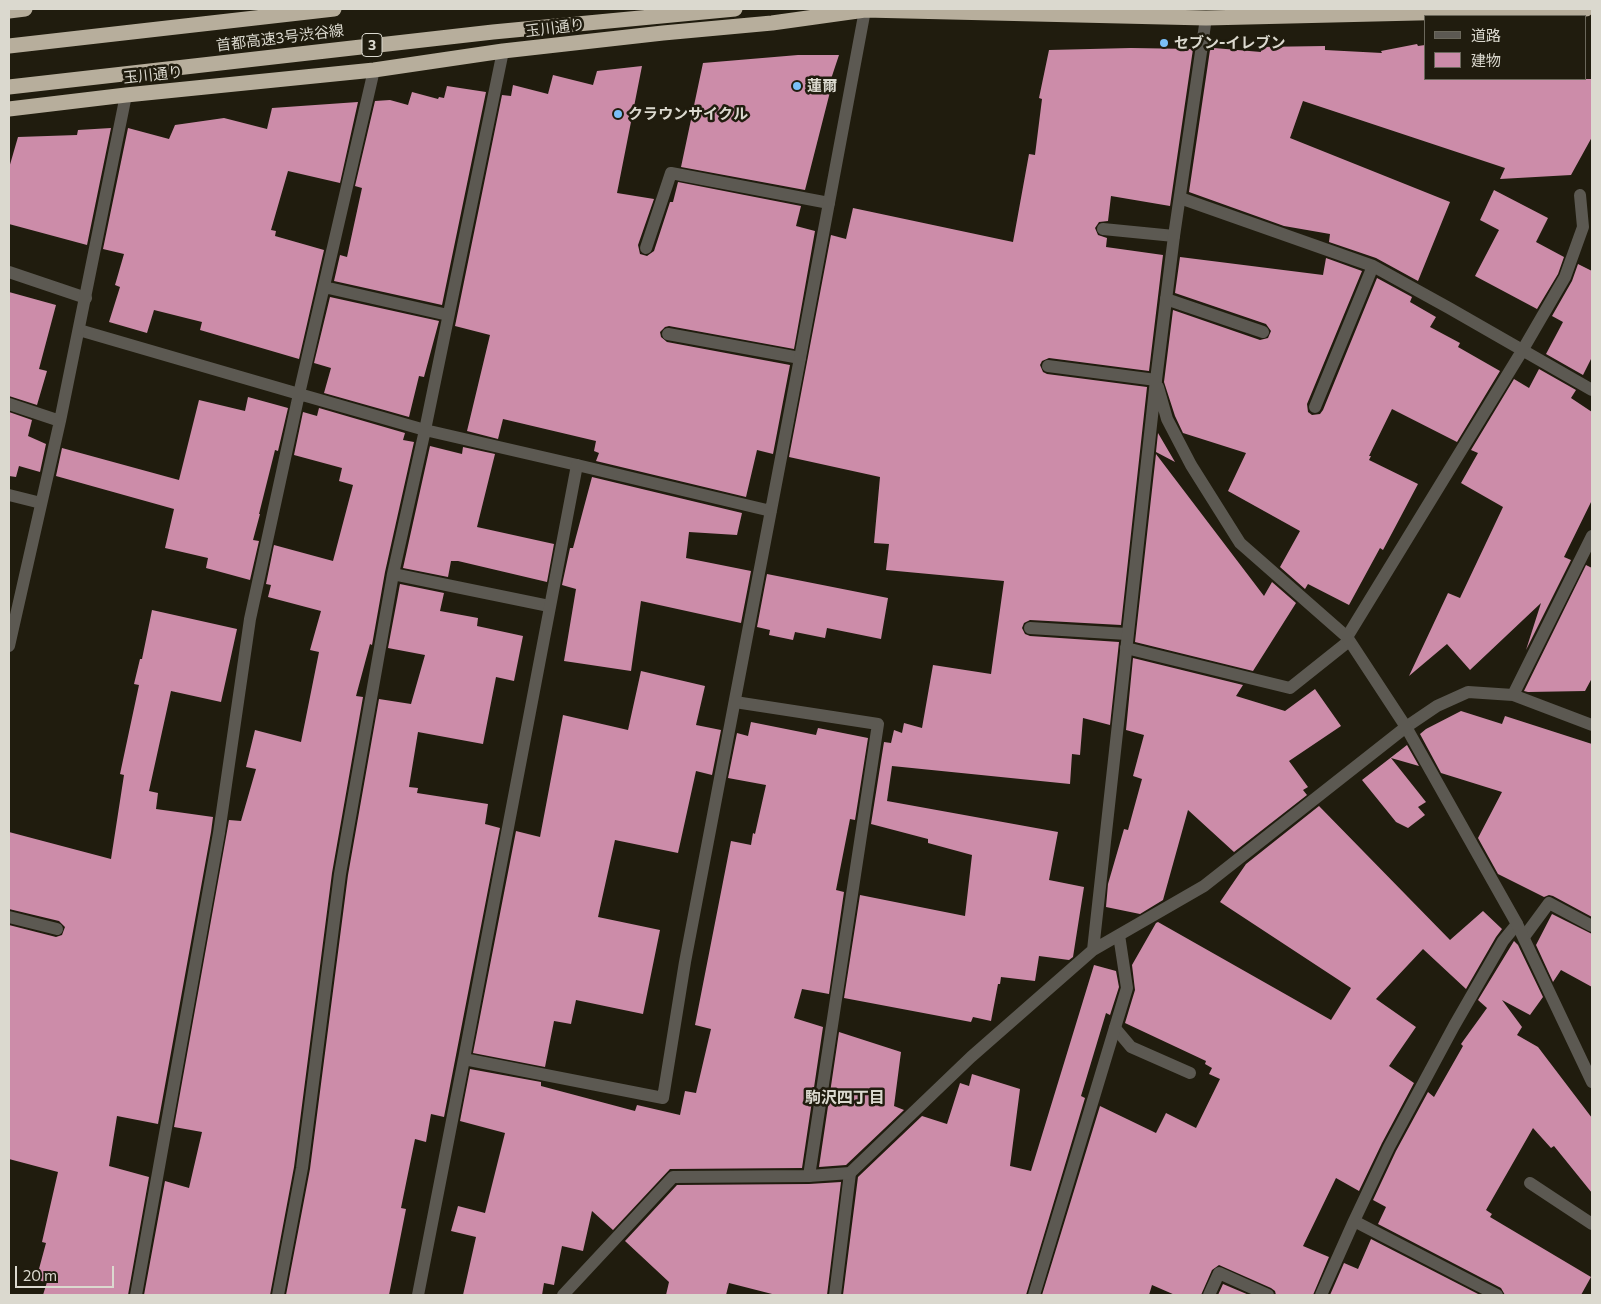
<!DOCTYPE html>
<html>
<head>
<meta charset="utf-8">
<style>
	body { margin:0 }
	#map { position:relative; width:1601px; height:1304px; overflow:hidden; background:#201c0e; font-family:Commissioner,"Noto Sans JP",sans-serif }
	canvas { display:block }
	.frame { position:absolute; inset:0; border:10px solid #dbd9cf; pointer-events:none }
	.legend { position:absolute; left:1424px; top:15px; width:162px; height:65px; box-sizing:border-box; background:#201c0e; border:1px solid #6b685b; margin:0; padding:6px 9px; list-style:none; font-size:15px; color:#dbd9cf }
	.legend li { display:flex; align-items:center; gap:10px; height:25px }
	.legend b { width:25px; border:1px solid #6b685b }
	.scale { position:absolute; left:15px; top:1266px; width:99px; height:22px; box-sizing:border-box; border:2px solid #dbd9cf; border-top:0; padding-left:6px; font-size:15px; line-height:18px; white-space:nowrap; color:#dbd9cf; -webkit-text-stroke:4px #201c0e; paint-order:stroke }
</style>
</head>
<body>
<div id="map">
<canvas width="1601" height="1304"></canvas>
<div class="frame"></div>
<ul class="legend">
<li><b style="height:6px;background:#5c5952"></b>道路</li>
<li><b style="height:14px;background:#cc8ca9"></b>建物</li>
</ul>
<div class="scale">20 m</div>
</div>
<script>
const ctx = document.querySelector('canvas').getContext('2d');
ctx.lineJoin = 'round';
function paint(path, color) {
  ctx.fillStyle = color;
  ctx.fill(path, 'evenodd');
}
function shape(rows) {
  const path = new Path2D();
  for (const r of rows) {
    path.moveTo(r[0], r[1]);
    for (let i = 2; i < r.length; i += 2) path.lineTo(r[i], r[i + 1]);
  }
  return path;
}
function trace(path, color, width, dash) {
  ctx.strokeStyle = color;
  ctx.lineWidth = width;
  ctx.lineCap = dash ? 'butt' : 'round';
  ctx.setLineDash(dash || []);
  ctx.stroke(path);
}
function label(font, color, halo, rows, align = 'center') {
  ctx.font = font + ' Commissioner,"Noto Sans JP",sans-serif';
  ctx.lineWidth = 5;
  ctx.setLineDash([]);
  ctx.textBaseline = 'middle';
  ctx.strokeStyle = halo;
  ctx.fillStyle = color;
  for (const [text, x, y, turn = 0] of rows) {
    ctx.save();
    ctx.translate(x, y);
    ctx.rotate((+turn || 0) * Math.PI / 180);
    ctx.textAlign = isNaN(turn) ? turn : align;
    if (halo) ctx.strokeText(text, 0, 0);
    ctx.fillText(text, 0, 0);
    ctx.restore();
  }
}
const building = shape([
	[1417,44,1418,46,1425,45,1425,79,1592,79,1592,137,1571,175,1500,179,1505,168,1303,101,1290,138,1450,202,1418,281,1376,258,1329,242,1330,234,1284,226,1189,192,1210,50,1214,50,1214,48,1261,52,1260,47,1325,46,1325,50,1382,53,1381,51],
	[1131,48,1193,49,1170,206,1111,196,1108,221,1099,222,1095,228,1098,235,1107,238,1106,247,1163,255,1149,371,1049,358,1042,361,1040,365,1043,372,1047,374,1147,387,1121,625,1030,620,1024,623,1022,628,1025,634,1030,636,1119,642,1110,725,1083,718,1080,755,1072,754,1070,784,892,766,887,801,1058,832,1049,880,1084,887,1073,957,1069,960,1039,956,1035,981,1001,977,1000,984,998,984,991,1021,973,1017,971,1022,844,998,860,895,965,916,972,855,928,843,928,839,871,824,884,742,891,743,894,730,902,733,904,723,922,728,933,665,991,674,1004,581,886,570,889,544,874,543,880,477,789,457,831,235,846,239,853,208,1013,242,1029,154,1035,155,1042,99,1039,98,1049,50],
	[798,55,839,55,827,91,830,92,805,190,681,167,703,63],
	[642,66,617,193,654,199,638,245,640,254,647,256,654,251,670,202,673,202,678,182,801,206,796,226,815,231,794,349,669,326,665,327,660,332,661,337,667,342,790,365,773,454,757,450,746,497,596,461,599,453,594,451,596,441,503,419,498,439,467,431,490,335,455,326,502,95,511,96,513,85,548,94,553,75,593,85,597,71],
	[447,86,486,92,442,305,334,281,340,255,347,257,362,188,355,186,375,101,390,100,408,105,412,92,438,99,439,97,444,98],
	[358,102,340,183,288,171,271,230,276,231,275,236,324,250,299,359,200,330,202,322,154,310,147,333,109,322,120,287,115,285,124,254,103,249,128,128,169,139,175,125,224,118,267,129,272,108],
	[111,128,87,245,9,224,9,168,18,137,77,135,78,130],
	[1494,190,1548,218,1536,242,1564,257,1558,274,1537,309,1475,276,1499,230,1480,220],
	[1180,257,1323,275,1326,258,1362,271,1307,404,1308,412,1312,415,1320,414,1323,410,1377,278,1412,297,1410,302,1436,317,1430,327,1460,343,1458,347,1500,371,1457,442,1392,409,1369,456,1371,456,1369,460,1418,484,1383,550,1380,548,1349,605,1308,584,1305,589,1280,567,1300,531,1228,491,1246,453,1183,433,1175,416,1164,382,1173,310,1260,340,1268,338,1271,331,1266,324,1175,293],
	[1578,264,1592,271,1592,357,1583,375,1546,354,1563,322,1552,316,1572,281],
	[9,292,56,305,39,369,47,371,37,405,9,396],
	[330,297,439,321,424,377,419,376,409,417,324,393,331,368,314,363],
	[1539,369,1576,390,1571,398,1592,412,1592,500,1564,557,1571,560,1526,650,1541,603,1470,670,1447,644,1409,676,1448,593,1460,598,1503,507,1461,483,1478,453,1471,450,1514,379,1529,388],
	[248,397,288,408,278,451,275,450,259,514,260,514,253,540,259,541,250,580,206,568,208,558,165,548,174,509,56,476,62,448,179,480,199,400,245,411],
	[319,408,405,433,403,440,414,442,385,572,372,645,370,644,356,696,363,697,332,873,294,1167,270,1295,144,1295,165,1181,189,1188,202,1132,174,1127,229,820,241,821,256,769,246,767,255,730,301,742,319,652,310,650,321,611,268,597,271,585,266,584,274,545,333,561,353,485,339,481,342,468,294,455,303,412,317,416],
	[9,412,32,420,28,436,46,444,40,472,19,466,16,477,9,476],
	[1158,433,1175,462,1156,452],
	[430,446,462,454,463,447,495,454,477,527,554,544,547,582,458,561,451,561,448,577,403,568],
	[1156,454,1264,596,1272,582,1296,603,1253,671,1135,642],
	[592,477,742,513,737,535,689,532,686,558,751,571,741,623,641,601,631,671,564,661,576,589,562,585,570,548,573,548],
	[1586,565,1592,568,1592,678,1585,691,1528,692,1524,691],
	[767,574,888,598,881,639,827,628,825,638,795,632,793,640,769,635,770,630,757,627],
	[400,584,444,593,440,611,478,618,477,626,523,636,514,681,496,677,483,744,418,732,409,787,418,788,417,793,488,804,485,824,500,828,444,1117,431,1114,426,1142,415,1139,401,1208,406,1209,389,1295,286,1295,310,1169,348,875,379,699,411,704,425,655,388,648],
	[152,610,237,629,221,702,171,691,149,791,158,793,156,809,213,817,211,832,158,1124,117,1116,109,1166,149,1177,128,1295,43,1295,47,1282,36,1280,46,1243,42,1242,58,1172,9,1159,9,925,56,937,62,935,65,927,59,921,9,909,9,832,111,859,124,775,120,774,139,685,134,684,140,659,142,659],
	[1133,658,1243,685,1236,696,1285,711,1315,689,1341,726,1289,761,1308,787,1303,790,1307,795,1234,852,1188,810,1163,900,1140,914,1106,907,1108,884,1124,829,1128,830,1142,779,1133,776,1144,735,1126,730],
	[641,671,705,686,696,725,721,730,712,775,696,771,678,853,615,840,598,917,660,930,643,1014,576,1000,571,1024,554,1021,545,1067,473,1053,516,831,540,837,563,715,628,730],
	[1461,711,1502,724,1505,716,1592,744,1592,917,1553,896,1549,895,1544,897,1498,874,1478,838,1502,792,1441,773,1420,734,1426,729],
	[751,722,816,735,818,728,868,738,855,820,850,819,836,890,844,892,829,994,802,989,794,1018,823,1027,802,1168,670,1169,613,1230,592,1211,583,1251,562,1246,554,1285,544,1283,542,1295,463,1295,476,1237,451,1231,458,1206,485,1213,505,1133,460,1121,470,1069,541,1082,541,1086,635,1111,637,1105,680,1115,685,1091,696,1093,711,1029,695,1025,731,841,751,845,753,833,755,834,766,785,728,778,737,733,748,736],
	[1407,745,1419,766,1391,758,1426,802,1418,807,1425,815,1408,828,1396,822,1362,780],
	[1319,806,1450,940,1483,911,1502,929,1496,937,1466,989,1423,949,1376,999,1416,1027,1389,1066,1414,1083,1382,1143,1359,1191,1336,1178,1303,1246,1329,1257,1313,1295,1276,1295,1275,1291,1271,1288,1219,1265,1212,1270,1201,1295,1175,1295,1152,1285,1149,1295,1042,1295,1100,1106,1156,1133,1166,1113,1196,1128,1220,1079,1209,1074,1212,1068,1205,1064,1206,1061,1125,1023,1135,990,1132,965,1156,923,1158,922,1331,1020,1351,988,1220,902,1246,864],
	[1552,914,1592,934,1592,987,1561,970,1553,982,1536,945],
	[1514,941,1518,945,1543,997,1530,1015,1502,1000,1522,1027,1517,1035,1538,1047,1592,1118,1592,1193,1554,1146,1551,1148,1533,1128,1486,1210,1492,1214,1490,1217,1591,1277,1581,1295,1505,1295,1501,1288,1378,1224,1386,1207,1373,1200,1396,1151,1428,1092,1434,1097,1463,1046,1461,1044,1487,1008,1478,1000],
	[1094,965,1116,971,1119,987,1110,1015,1106,1013,1081,1096,1085,1098,1026,1295,843,1295,858,1177,922,1116,947,1124,960,1083,969,1086,972,1074,1020,1089,1010,1166,1031,1171],
	[839,1032,901,1052,894,1106,904,1110,846,1165,819,1167],
	[841,1182,827,1295,776,1295,729,1283,726,1295,666,1295,669,1282,625,1241,677,1185,809,1184],
	[1371,1239,1480,1295,1330,1295,1344,1263,1358,1269],
	[1223,1284,1249,1295,1218,1295]
]);
const lane = shape([
	[1180,198,1373,266,1449,308,1592,390],
	[1103,229,1174,236],
	[646,248,671,173,829,203],
	[9,272,86,298],
	[324,287,448,315],
	[1166,299,1263,332],
	[79,330,299,394,425,430,577,465],
	[668,334,800,358],
	[1048,366,1156,380],
	[1315,407,1373,266],
	[9,495,41,503],
	[393,574,549,606],
	[1030,628,1127,634],
	[1347,637,1522,351,1565,277,1583,227,1580,195],
	[1126,648,1290,688,1349,641],
	[1513,695,1592,536],
	[735,702,878,724,809,1176],
	[1406,727,1437,706,1468,692,1513,695,1592,725],
	[9,917,57,929],
	[1524,937,1549,903,1592,926],
	[1115,1028,1131,1047,1190,1073],
	[1530,1183,1592,1224],
	[1354,1221,1497,1295],
	[136,1295,219,833,250,619,299,394,374,70],
	[278,1295,302,1168,340,874,393,574,425,430,503,51],
	[835,1295,850,1173],
	[1209,1295,1219,1273,1268,1295],
	[1321,1295,1354,1221,1389,1147,1454,1026,1503,941,1517,924]
]);
const street = shape([
	[1158,387,1167,419,1191,465,1240,543,1347,637,1406,727,1517,924,1592,1082],
	[9,404,60,421],
	[9,646,60,421,126,95],
	[1093,950,1156,380,1174,236,1206,18],
	[464,1059,577,465,771,511],
	[418,1295,464,1059,663,1098,685,962,800,358,865,10],
	[563,1295,673,1177,809,1176,850,1173,971,1057,1093,950,1204,886,1406,727],
	[1034,1295,1127,988,1119,935]
]);
const highway = shape([
	[9,11,25,9],
	[9,46,334,9],
	[9,87,493,32,735,9],
	[9,109,126,95,374,70,503,51,663,33,772,23,865,10,1206,18,1586,9]
]);
const markers = [
	[1164,43,5,"#7abff8"],
	[797,86,5,"#7abff8"],
	[618,114,5,"#7abff8"]
];
const shields = [
	[372,45,20]
];
const shieldNames = [
	["3",372,45]
];
const streetNames = [
	["玉川通り",555,28,-7],
	["首都高速3号渋谷線",280,38,-7],
	["玉川通り",153,75,-6]
];
const poiNames = [
	["セブン-イレブン",1174,43],
	["蓮爾",807,86],
	["クラウンサイクル",628,114]
];
const neighbourhoodNames = [
	["駒沢四丁目",845,1098]
];
paint(building, '#cc8ca9');
trace(lane, '#5c5952', 12);
trace(street, '#5c5952', 12);
trace(highway, '#b7ae9c', 15);
for (const [x, y, r, color] of markers) {
  const dot = new Path2D();
  dot.arc(x, y, r, 0, 2 * Math.PI);
  ctx.fillStyle = color;
  ctx.fill(dot);
  trace(dot, '#201c0e', 2);
}
for (const [x, y, w] of shields) {
  const box = new Path2D();
  box.roundRect(x - w / 2, y - 11.5, w, 23, 4);
  ctx.fillStyle = '#201c0e';
  ctx.fill(box);
  trace(box, '#dbd9cf', 1);
}
label('bold 14px', '#dbd9cf', null, shieldNames);
label('15px', '#dbd9cf', '#201c0e', streetNames);
label('bold 15px', '#dbd9cf', '#201c0e', poiNames, 'left');
label('bold 16px', '#dbd9cf', '#201c0e', neighbourhoodNames);
</script>
</body>
</html>
